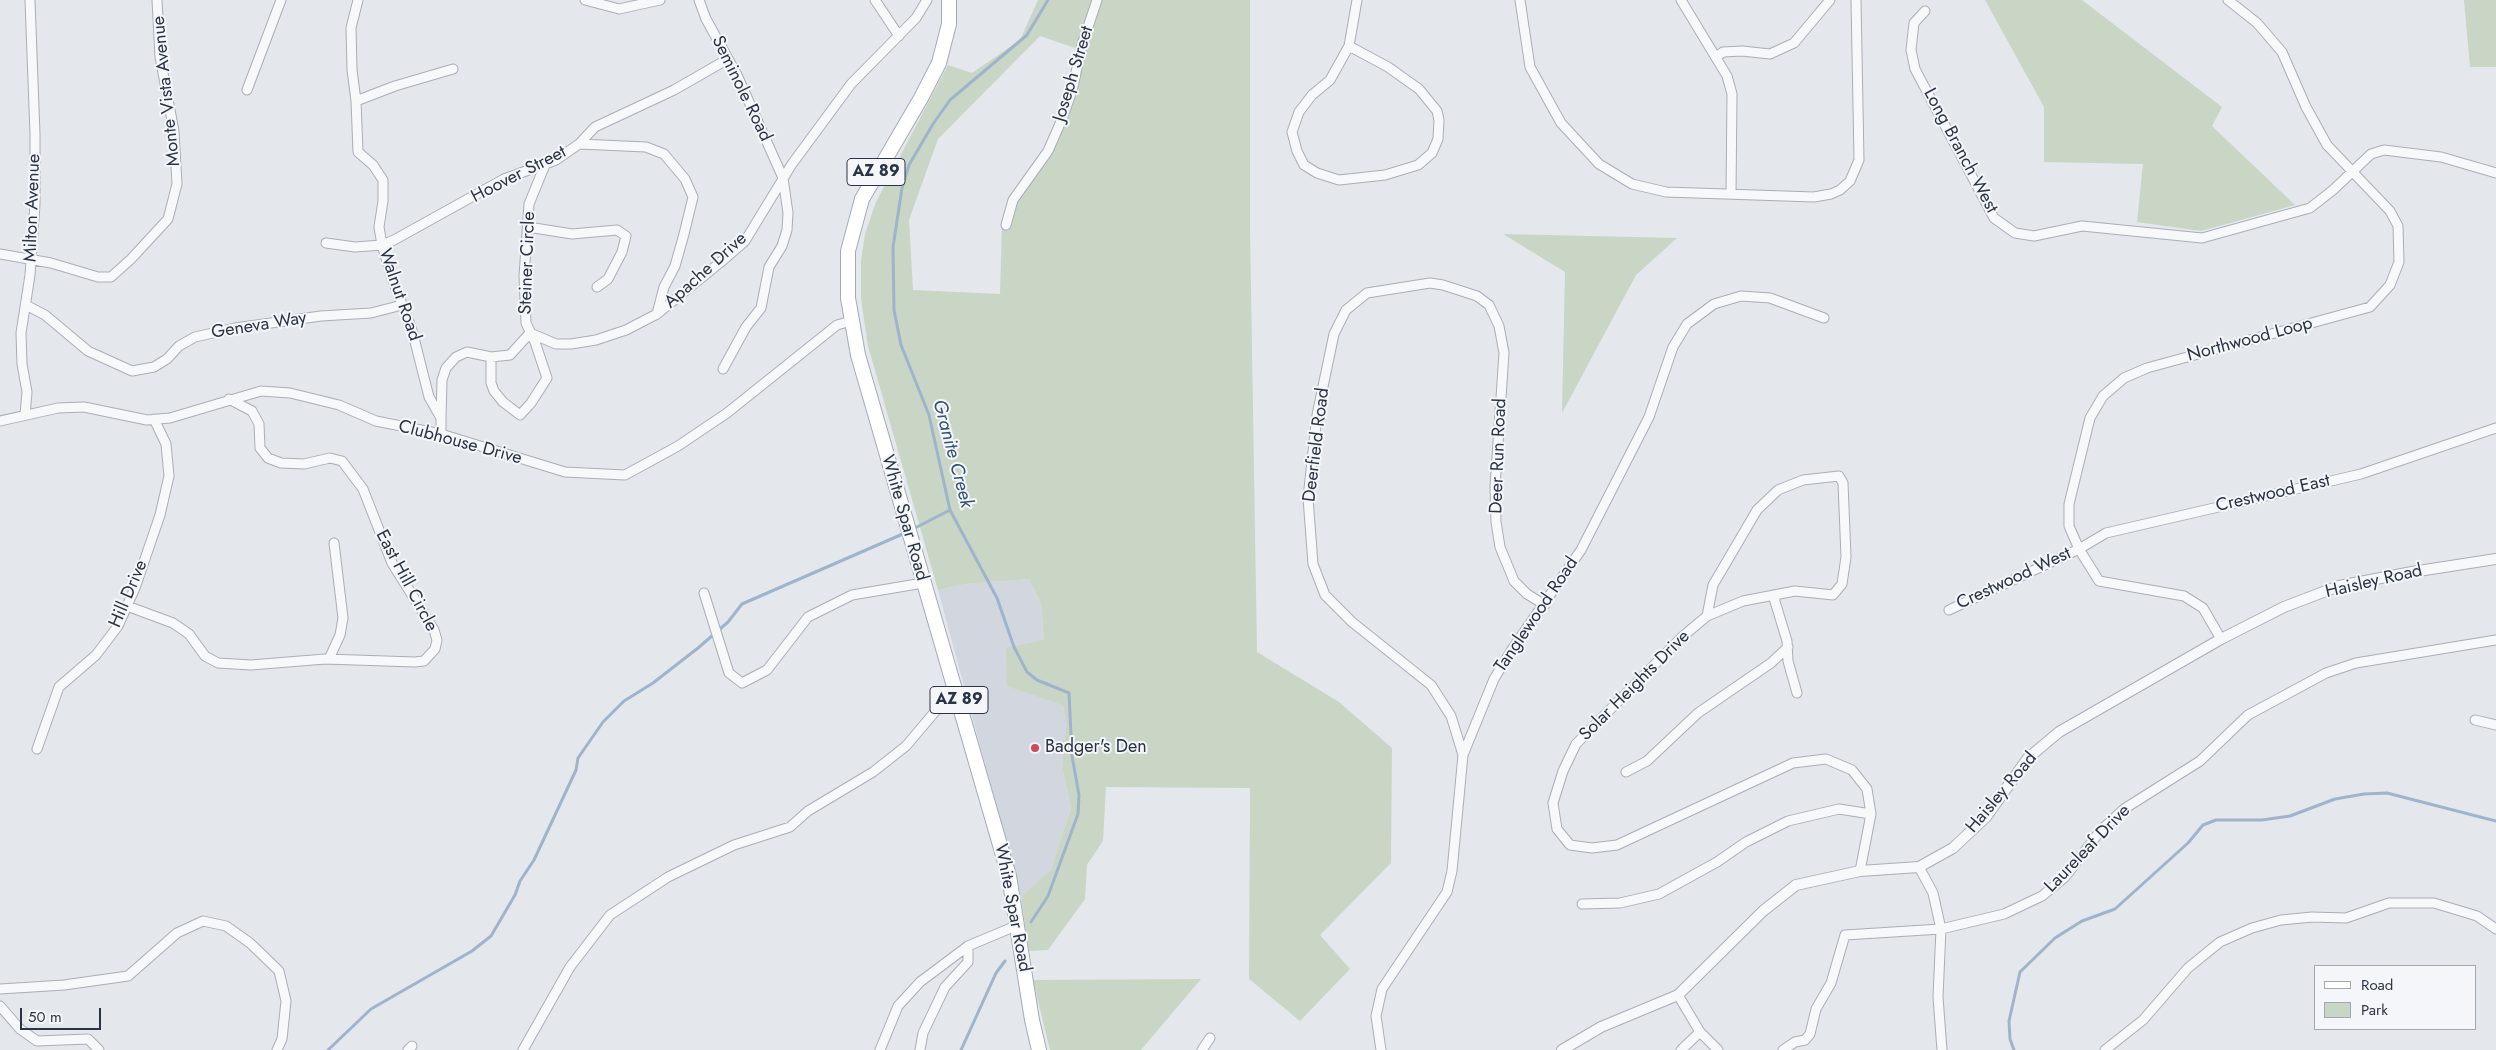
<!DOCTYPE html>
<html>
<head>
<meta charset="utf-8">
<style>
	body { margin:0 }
	#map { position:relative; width:2496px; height:1050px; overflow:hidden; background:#e4e7ec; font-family:Jost,sans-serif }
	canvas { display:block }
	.legend { position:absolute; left:2314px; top:965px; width:162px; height:65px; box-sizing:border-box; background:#f4f6f9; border:1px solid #a4a8b1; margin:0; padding:6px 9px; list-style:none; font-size:15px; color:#2b3445 }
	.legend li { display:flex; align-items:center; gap:10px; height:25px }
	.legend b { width:25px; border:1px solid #a4a8b1 }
	.scale { position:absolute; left:20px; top:1008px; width:81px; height:22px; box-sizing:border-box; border:2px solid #2b3445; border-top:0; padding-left:6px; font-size:15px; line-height:18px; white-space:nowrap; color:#2b3445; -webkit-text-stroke:4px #f4f6f9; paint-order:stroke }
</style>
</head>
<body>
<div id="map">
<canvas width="2496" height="1050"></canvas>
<ul class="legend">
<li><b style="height:6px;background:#fff"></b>Road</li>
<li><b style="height:14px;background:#c9d6c5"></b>Park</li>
</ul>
<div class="scale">50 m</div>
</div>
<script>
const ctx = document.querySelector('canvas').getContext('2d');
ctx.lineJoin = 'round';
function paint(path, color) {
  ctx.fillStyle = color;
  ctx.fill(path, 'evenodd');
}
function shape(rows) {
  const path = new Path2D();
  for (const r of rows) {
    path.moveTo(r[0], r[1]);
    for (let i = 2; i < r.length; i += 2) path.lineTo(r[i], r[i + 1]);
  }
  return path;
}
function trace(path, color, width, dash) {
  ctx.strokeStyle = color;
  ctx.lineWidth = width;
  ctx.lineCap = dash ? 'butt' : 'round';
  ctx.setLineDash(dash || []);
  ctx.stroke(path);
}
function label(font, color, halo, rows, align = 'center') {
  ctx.font = font + ' Jost,sans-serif';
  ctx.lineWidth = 4;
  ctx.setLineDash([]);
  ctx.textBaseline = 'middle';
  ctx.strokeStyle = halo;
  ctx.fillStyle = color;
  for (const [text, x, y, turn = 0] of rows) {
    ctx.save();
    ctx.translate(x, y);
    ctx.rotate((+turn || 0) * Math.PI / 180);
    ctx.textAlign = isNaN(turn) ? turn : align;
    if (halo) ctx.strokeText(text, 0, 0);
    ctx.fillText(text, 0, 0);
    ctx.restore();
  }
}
const built = shape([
	[1029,579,1041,603,1044,640,1063,705,1066,727,1062,766,1071,808,1051,871,1021,897,938,590,966,584]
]);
const green = shape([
	[1038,0,1250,0,1250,230,1257,652,1339,702,1392,748,1391,863,1320,935,1350,969,1300,1021,1249,979,1250,788,1106,787,1103,841,1087,865,1085,899,1048,950,1029,951,1021,897,1051,870,1071,808,1062,766,1066,727,1063,705,1007,686,1006,648,1044,640,1041,603,1029,579,966,584,938,590,868,346,861,299,861,261,865,234,876,202,948,65,972,73,1020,40],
	[1040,36,1075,48,1068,90,1045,148,1009,197,1002,225,1000,294,913,290,909,220,938,139],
	[1985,0,2082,0,2222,107,2212,126,2295,205,2201,231,2137,222,2143,164,2044,162,2044,107],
	[2464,0,2496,0,2496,67,2470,67],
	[1503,234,1677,238,1636,275,1562,413,1565,272],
	[1201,979,1141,1050,1050,1050,1033,980]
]);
const stream = shape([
	[913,529,950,510],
	[1031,922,1048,896,1078,814,1079,795,1072,756,1069,693,1037,680,1027,672,1014,647,997,598,950,510,929,415,901,345,894,310,893,247,902,188,909,165,933,124,950,100,1027,35,1048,0],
	[328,1050,371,1009,472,951,491,936,515,895,520,881,534,860,576,770,578,758,603,722,624,701,653,683,698,648,728,622,742,604,905,533],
	[961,1050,996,973,1005,961],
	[2014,1050,2010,1039,2009,1021,2020,972,2055,938,2082,921,2115,909,2188,843,2203,825,2216,820,2262,820,2290,816,2335,799,2364,794,2387,793,2496,821]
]);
const minor = shape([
	[358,0,351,28,352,70,356,101,358,152,373,165,383,180,383,201,379,227,382,245,392,278,412,330,429,397,441,418,441,434],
	[585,0,619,9,660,0],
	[699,0,706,19,737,75,783,178,788,213,787,230,782,246,769,267,761,308,746,327,723,369],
	[875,0,899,36],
	[1520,0,1530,67,1561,123,1599,164,1632,184,1666,192,1814,197,1831,194,1840,190,1850,181,1859,160,1856,0],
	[1681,0,1727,76,1732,94,1731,194],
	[1925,11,1914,23,1911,50,1915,69,1994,218,2015,233,2034,236,2082,226,2202,238,2310,208,2333,190,2371,154,2384,150,2441,157,2496,173],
	[1349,46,1388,67,1419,89,1437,111,1439,120,1438,139,1432,153,1418,165,1385,175,1339,180,1317,173,1304,165,1297,151,1292,132,1299,112,1312,95,1330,80,1349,46,1357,0],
	[1716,57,1723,52,1742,51,1770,54,1794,43,1830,0],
	[247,90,281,0],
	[356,101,395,86,453,69],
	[579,144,646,147,664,154,685,179,693,197,684,234,675,266,664,287,657,314],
	[1006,225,1013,200,1048,151,1062,119,1072,91,1082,45,1097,0],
	[528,227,572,234,617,230,626,236,622,252,608,279,597,287],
	[326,243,355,247,382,245,394,240,504,179,556,160,579,144,595,127,674,90,728,59],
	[0,254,51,263,98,277,111,277,131,259,168,219,177,184,174,131,160,57,157,0],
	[26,305,45,315,88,351,132,371,154,367,167,359,179,346,195,337,235,328,321,316,371,313,402,305],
	[491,357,491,383,494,391,503,402,520,415,531,403,547,378,535,342,526,323,524,276,529,204,545,165],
	[25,415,27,392,22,364,21,333,30,275,35,204,35,134,30,0],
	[441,418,442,380,446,368,456,357,467,352,491,357,510,355,530,333,556,344,571,344,596,340,626,330,657,314,722,261,745,241,792,164,851,84,916,18,927,0],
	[0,421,58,408,84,407,147,420,170,418,261,391,290,393,339,405,376,421,441,434,565,472,625,475,678,446,727,413,837,325,851,321],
	[704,593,729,673,742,683,767,670,808,617,852,595,923,583],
	[1773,595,1787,641,1788,661,1797,693],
	[127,606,173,623,189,634,205,656,218,663,251,665,325,659,415,662,424,661,435,649,437,640,434,630,392,563,363,489,342,461,330,458,304,464,281,463,268,458,260,448,259,424,252,411,229,399],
	[1949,610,2079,549,2106,533,2361,474,2496,428],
	[1707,616,1713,585,1757,510,1778,490,1803,480,1839,476,1843,483,1846,557,1842,584,1833,595,1795,591,1743,601,1707,616,1682,637,1576,744,1563,771,1553,803,1557,829,1570,845,1592,848,1617,845,1793,763,1826,759,1852,770,1867,789,1871,814,1860,871],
	[2221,639,2203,608,2184,596,2099,581,2079,549,2069,526,2069,504,2090,418,2103,396,2124,378,2147,368,2370,307,2390,285,2399,262,2398,226,2390,211,2327,145,2306,107,2282,52,2257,23,2228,0],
	[329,659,340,635,343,618,334,543],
	[2475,720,2496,725],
	[37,749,59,687,96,655,118,626,135,588,160,515,169,476,166,444,154,419],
	[1463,755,1451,716,1431,685,1352,622,1325,595,1313,564,1308,498,1317,415,1334,334,1346,310,1367,293,1430,283,1443,285,1477,296,1489,305,1499,326,1504,353,1495,487,1496,522,1500,547,1514,581,1527,594,1545,605],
	[1626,772,1647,761,1698,713,1771,663,1788,647],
	[1919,867,1933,893,1941,929,1938,997,1942,1050],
	[1582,904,1620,903,1659,894,1717,862,1746,842,1788,821,1839,809,1871,814],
	[0,989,64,985,128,976,177,933,203,921,226,926,250,943,279,971,286,1001,282,1039,277,1050],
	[1678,995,1700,1032,1718,1050],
	[0,1006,20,1029,37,1041,88,1039,99,1050],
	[408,1050,412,1046],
	[523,1050,570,967,610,915,668,877,734,845,790,827,808,811,873,772,906,746,955,688],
	[880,1050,898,1006,920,982,968,946,1018,925],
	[920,1050,923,1033,945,987,968,962,968,946],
	[1202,1050,1210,1038],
	[1381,1050,1376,1016,1382,989,1447,892,1452,871,1463,755,1494,679,1511,651,1581,550,1649,417,1673,347,1687,324,1714,304,1741,296,1770,298,1824,318],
	[1681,1050,1700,1032],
	[1783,1050,1795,1042,1805,1040,1810,1034,1816,1009,1831,983,1845,935,1941,929,2004,914,2042,896,2065,877,2101,830,2124,809,2200,761,2248,715,2326,673,2356,663,2496,640],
	[2105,1050,2143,1020,2188,968,2220,942,2252,928,2281,920,2312,917,2346,918,2389,903,2434,903,2477,916,2496,929]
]);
const tertiary = shape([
	[1562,1050,1601,1027,1678,995,1763,911,1796,885,1860,871,1919,867,1953,848,1986,817,2028,758,2059,732,2221,639,2284,607,2339,586,2412,572,2496,559]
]);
const primary = shape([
	[949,0,949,24,939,63,921,98,862,199,848,251,848,298,858,355,1009,876,1032,1020,1039,1050]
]);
const markers = [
	[1035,748,5,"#d1495b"]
];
const shields = [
	[876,172,58],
	[959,700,58]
];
const shieldNames = [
	["AZ 89",876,172],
	["AZ 89",959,700]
];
const streetNames = [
	["Joseph Street",1074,74,-73],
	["Seminole Road",741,89,64],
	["Monte Vista Avenue",167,91,-96],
	["Long Branch West",1960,151,62],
	["Hoover Street",519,175,-27],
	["Milton Avenue",33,208,-88],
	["Steiner Circle",528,263,-88],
	["Apache Drive",706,271,-42],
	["Walnut Road",399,295,71],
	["Geneva Way",259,326,-9],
	["Northwood Loop",2250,340,-15],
	["Clubhouse Drive",460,443,15],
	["Deerfield Road",1317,445,-83],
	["Deer Run Road",1499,456,-88],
	["Crestwood East",2273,494,-13],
	["White Spar Road",904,518,74],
	["Crestwood West",2014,579,-25],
	["East Hill Circle",406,581,62],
	["Haisley Road",2374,582,-13],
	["Hill Drive",129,594,-67],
	["Tanglewood Road",1537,615,-56],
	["Solar Heights Drive",1635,686,-45],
	["Haisley Road",2002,793,-50],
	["Laureleaf Drive",2088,849,-46],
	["White Spar Road",1012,908,79]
];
const poiNames = [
	["Badger's Den",1045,748]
];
const waterNames = [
	["Granite Creek",952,454,75]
];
paint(built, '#d2d6de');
paint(green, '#c9d6c5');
trace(stream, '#9fb4cc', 3);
trace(minor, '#a9aeb7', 11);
trace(tertiary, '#a9aeb7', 12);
trace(primary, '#a3abb8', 16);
trace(minor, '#f7f8fa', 9);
trace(tertiary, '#f7f8fa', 10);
trace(primary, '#fff', 14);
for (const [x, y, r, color] of markers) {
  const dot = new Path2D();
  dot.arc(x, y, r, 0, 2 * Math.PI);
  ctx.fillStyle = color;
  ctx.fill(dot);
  trace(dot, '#f4f6f9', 2);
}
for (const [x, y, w] of shields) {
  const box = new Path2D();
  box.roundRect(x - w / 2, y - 13.5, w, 27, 4);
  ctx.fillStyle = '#f4f6f9';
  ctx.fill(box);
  trace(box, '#2b3445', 1);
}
label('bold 16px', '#2b3445', null, shieldNames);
label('18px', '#2b3445', '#f4f6f9', streetNames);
label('18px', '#2b3445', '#f4f6f9', poiNames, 'left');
label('italic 19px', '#34527a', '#f4f6f9', waterNames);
</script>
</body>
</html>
